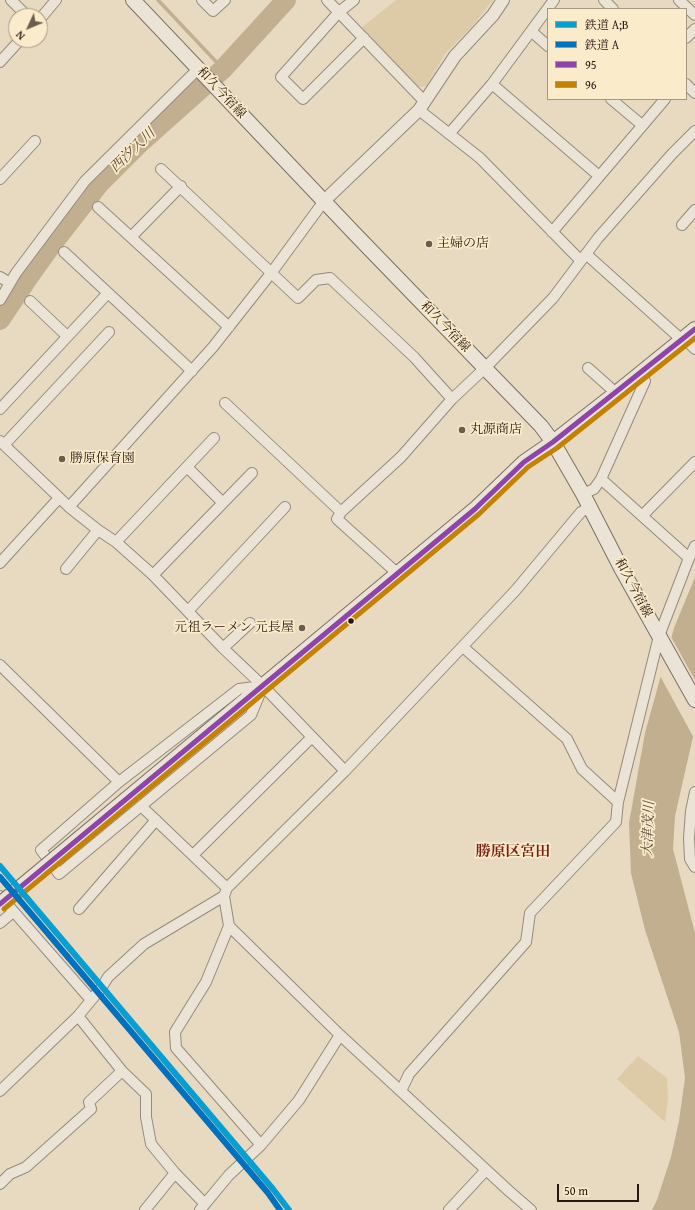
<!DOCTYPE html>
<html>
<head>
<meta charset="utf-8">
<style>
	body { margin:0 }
	#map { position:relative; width:695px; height:1210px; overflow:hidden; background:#e7dac0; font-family:"Gentium Book Plus","Noto Serif JP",serif }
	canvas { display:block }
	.legend { position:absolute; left:547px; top:8px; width:140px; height:92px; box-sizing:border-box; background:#faebcb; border:1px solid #a69781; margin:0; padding:5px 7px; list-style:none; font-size:12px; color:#271812 }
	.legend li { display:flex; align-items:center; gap:8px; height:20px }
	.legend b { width:20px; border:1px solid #a69781 }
	.north { position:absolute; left:8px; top:8px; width:40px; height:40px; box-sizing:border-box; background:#faebcb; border:1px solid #a69781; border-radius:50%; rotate:226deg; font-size:11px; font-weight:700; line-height:16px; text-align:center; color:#271812 }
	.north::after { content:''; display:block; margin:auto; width:14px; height:18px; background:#6a5c4f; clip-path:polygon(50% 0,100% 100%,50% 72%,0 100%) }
	.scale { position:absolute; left:557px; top:1184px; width:82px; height:18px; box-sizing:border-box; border:2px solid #271812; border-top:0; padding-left:5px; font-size:12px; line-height:14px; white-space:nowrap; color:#271812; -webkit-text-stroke:3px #faebcb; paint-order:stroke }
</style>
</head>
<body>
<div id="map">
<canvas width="695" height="1210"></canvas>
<ul class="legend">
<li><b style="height:5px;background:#089ed0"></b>鉄道 A;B</li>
<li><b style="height:5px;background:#0071be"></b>鉄道 A</li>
<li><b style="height:5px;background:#8e44ad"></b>95</li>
<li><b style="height:5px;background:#c38204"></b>96</li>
</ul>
<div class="north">N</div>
<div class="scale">50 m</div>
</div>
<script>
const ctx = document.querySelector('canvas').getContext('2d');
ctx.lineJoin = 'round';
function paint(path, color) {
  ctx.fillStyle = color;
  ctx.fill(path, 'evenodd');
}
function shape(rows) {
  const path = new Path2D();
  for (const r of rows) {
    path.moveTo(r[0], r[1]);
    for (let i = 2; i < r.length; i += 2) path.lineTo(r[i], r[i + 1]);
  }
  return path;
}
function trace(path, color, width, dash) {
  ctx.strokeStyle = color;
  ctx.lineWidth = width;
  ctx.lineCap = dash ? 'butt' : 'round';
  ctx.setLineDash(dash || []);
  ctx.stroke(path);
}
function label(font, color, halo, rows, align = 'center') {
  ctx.font = font + ' "Gentium Book Plus","Noto Serif JP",serif';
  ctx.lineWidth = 3.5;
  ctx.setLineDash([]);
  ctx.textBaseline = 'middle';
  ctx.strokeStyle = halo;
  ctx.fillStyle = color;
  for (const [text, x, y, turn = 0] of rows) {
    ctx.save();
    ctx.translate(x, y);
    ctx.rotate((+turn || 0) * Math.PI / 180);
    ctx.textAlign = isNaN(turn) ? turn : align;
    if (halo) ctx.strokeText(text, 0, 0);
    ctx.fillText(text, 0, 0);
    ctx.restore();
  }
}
const green = shape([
	[396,0,493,0,473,25,445,54,426,86,418,87,361,28],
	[638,1056,667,1078,668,1099,665,1122,617,1079]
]);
const water = shape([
	[695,577,695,728,675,816,673,849,695,933,695,1210,652,1210,657,1200,671,1157,679,1121,685,1078,679,1032,645,930,631,873,629,823,645,733,674,628]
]);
const pier = shape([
	[670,635,695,680,695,740,659,674]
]);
const stream = shape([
	[158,0,223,69]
]);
const river = shape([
	[0,320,28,278,53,243,99,184,140,143,223,69,286,0]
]);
const minor = shape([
	[11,0,27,16],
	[202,0,213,11,225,0],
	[327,0,425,102],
	[354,0,339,12,281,77,303,99,364,38],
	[604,0,613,9],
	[679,0,695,15],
	[40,19,56,0],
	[531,31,548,46],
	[686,38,695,29],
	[0,62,20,40],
	[492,84,599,176],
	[686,84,695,93],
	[611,99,642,125],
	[419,110,480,158,580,260],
	[449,134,492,84,554,0],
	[161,169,298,298,316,280,330,278,414,357,452,399],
	[0,179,35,141],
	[98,207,229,327],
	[682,225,695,210],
	[552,232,665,99],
	[131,237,181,186],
	[64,252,192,371],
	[586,254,682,340],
	[0,277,10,283],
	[0,300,16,273,85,181,198,69],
	[30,301,67,336],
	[684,338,695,349],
	[588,368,616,393],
	[225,403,341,512],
	[0,409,108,293],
	[0,441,69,507,98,530,116,542,153,575,223,648,263,686,345,771],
	[4,445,109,332],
	[187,467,223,503],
	[601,479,689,558],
	[583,494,594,489,601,479,645,381,640,373],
	[69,507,213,347,272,272,324,201],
	[642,516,695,462],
	[116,542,214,438],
	[0,563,59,498],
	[66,569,98,530],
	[397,573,337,519,341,512,401,457,452,399,485,368,553,298,598,238,672,154,695,131],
	[153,575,252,473],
	[188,611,285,507],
	[463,647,567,739,582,769,618,802],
	[223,648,250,623],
	[0,665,119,782],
	[263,686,251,715,59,874,41,850,119,782,239,689,263,686],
	[695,792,691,811,689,838,690,859,695,867],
	[141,806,227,888,224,896,229,926,340,1035,509,1191,531,1210],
	[193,855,312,737],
	[227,888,345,771,515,591,581,512,590,507],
	[0,896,91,1000],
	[79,909,156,820],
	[0,923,13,912],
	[229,926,206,982,175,1032,176,1048,261,1145],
	[78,1016,122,1071,146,1094,146,1117,151,1144,175,1173,205,1204],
	[0,1091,78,1016,102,987,108,977,144,944,224,896],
	[401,1091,409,1074,526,942,530,913,616,822,618,802,659,636,689,558,695,546],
	[0,1184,10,1174,26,1167,91,1109,89,1102,122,1071],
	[145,1210,175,1173],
	[200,1210,229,1175,261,1145,299,1100,340,1035],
	[449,1210,486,1170]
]);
const tertiary = shape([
	[324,201,419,110,455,56,493,15,503,0]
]);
const secondary = shape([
	[133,0,356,235,541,426,553,442,583,494,621,568,695,700],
	[135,792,475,509,524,462,553,442,616,393,695,329]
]);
const secondaryBridge = shape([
	[0,904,135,792]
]);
const bus1 = shape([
	[0,904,475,509,524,462,553,442,695,329]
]);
const bus2 = shape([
	[4,909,479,514,528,467,557,448,695,338]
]);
const rail1 = shape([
	[0,866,273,1189,289,1210]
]);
const rail2 = shape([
	[0,877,268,1193,280,1210]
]);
const markers = [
	[429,244,4,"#6a5c4f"],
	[462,430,4,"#6a5c4f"],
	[62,459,4,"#6a5c4f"],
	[351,621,3.5,"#271812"],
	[302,628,4,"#6a5c4f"]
];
const streetNames = [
	["和久今宿線",221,93,47],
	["和久今宿線",445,327,46],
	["和久今宿線",633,588,62]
];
const poiNames = [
	["主婦の店",437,244],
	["丸源商店",470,430],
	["勝原保育園",70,459],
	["元祖ラーメン 元長屋",294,628,"right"]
];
const waterNames = [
	["西汐入川",133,151,-44],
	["大津茂川",649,829,-88]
];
const quarterNames = [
	["勝原区宮田",513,852]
];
paint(green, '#ddcba8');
paint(water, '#c1af8f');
paint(pier, '#e7dac0');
trace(stream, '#c1af8f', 3.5);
trace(river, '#c1af8f', 20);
trace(minor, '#948b7c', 12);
trace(tertiary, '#948b7c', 14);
trace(secondary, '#7a7164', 16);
trace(minor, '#eae3d6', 10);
trace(tertiary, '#eae3d6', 12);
trace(secondary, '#eae3d6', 14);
trace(secondaryBridge, '#7a7164', 16, []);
trace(secondaryBridge, '#eae3d6', 14);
trace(bus1, '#8e44ad', 5);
trace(bus2, '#c38204', 5);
trace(rail1, '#089ed0', 6);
trace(rail2, '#0071be', 6);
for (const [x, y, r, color] of markers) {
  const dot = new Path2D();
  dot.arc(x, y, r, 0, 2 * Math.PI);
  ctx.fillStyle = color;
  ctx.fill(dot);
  trace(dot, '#faebcb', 1.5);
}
label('13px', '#271812', '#faebcb', streetNames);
label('13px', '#271812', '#faebcb', poiNames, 'left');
label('italic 14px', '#5e4d3c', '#faebcb', waterNames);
label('bold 15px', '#7a1f14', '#faebcb', quarterNames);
</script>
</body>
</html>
